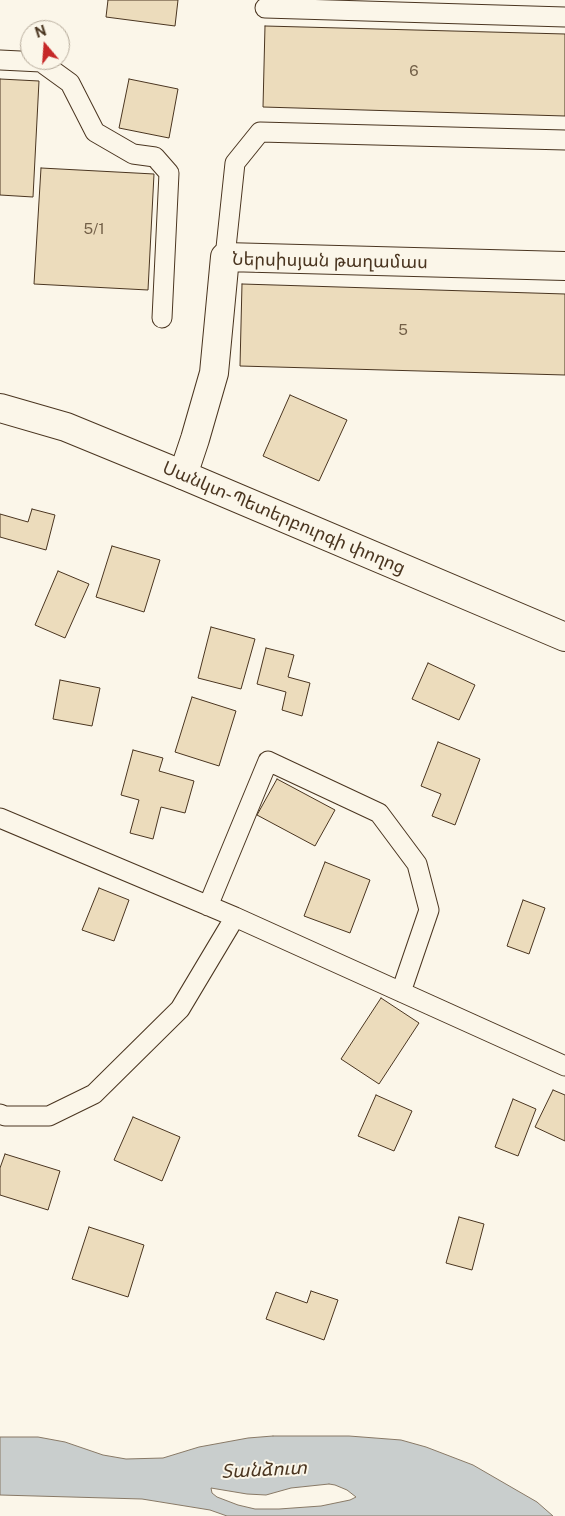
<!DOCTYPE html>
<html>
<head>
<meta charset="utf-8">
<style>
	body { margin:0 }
	#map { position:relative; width:565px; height:1516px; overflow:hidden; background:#fbf6e9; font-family:"Public Sans",sans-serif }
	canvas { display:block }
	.north { position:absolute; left:20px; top:20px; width:50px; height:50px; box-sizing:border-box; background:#fbf6e9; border:1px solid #b4a999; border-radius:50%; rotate:342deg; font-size:14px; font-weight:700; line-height:20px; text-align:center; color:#4a3520 }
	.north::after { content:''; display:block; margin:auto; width:18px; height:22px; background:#c62828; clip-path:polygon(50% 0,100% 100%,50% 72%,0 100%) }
</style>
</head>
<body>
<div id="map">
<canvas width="565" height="1516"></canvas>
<div class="north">N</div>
</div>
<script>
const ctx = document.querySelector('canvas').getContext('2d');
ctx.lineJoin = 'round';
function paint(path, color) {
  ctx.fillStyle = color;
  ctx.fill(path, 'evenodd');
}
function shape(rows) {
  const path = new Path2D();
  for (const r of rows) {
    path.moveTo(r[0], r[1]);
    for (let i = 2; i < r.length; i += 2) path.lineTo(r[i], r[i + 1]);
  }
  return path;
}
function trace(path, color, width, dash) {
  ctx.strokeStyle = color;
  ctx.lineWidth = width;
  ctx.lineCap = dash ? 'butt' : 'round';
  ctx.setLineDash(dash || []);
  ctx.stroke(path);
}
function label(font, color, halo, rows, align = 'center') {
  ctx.font = font + ' "Public Sans","Noto Sans Armenian",sans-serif';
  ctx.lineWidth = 4;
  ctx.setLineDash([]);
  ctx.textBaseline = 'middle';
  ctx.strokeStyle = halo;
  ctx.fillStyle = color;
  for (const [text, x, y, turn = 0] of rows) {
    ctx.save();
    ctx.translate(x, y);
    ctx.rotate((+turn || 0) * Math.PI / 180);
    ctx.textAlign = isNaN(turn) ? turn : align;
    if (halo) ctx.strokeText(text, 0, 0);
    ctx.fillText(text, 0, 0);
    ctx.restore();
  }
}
const water = shape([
	[273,1436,349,1436,401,1440,426,1447,473,1465,537,1502,553,1516,227,1516,210,1510,142,1499,0,1495,0,1437,38,1437,65,1442,103,1455,126,1459,163,1458,199,1447,248,1438,273,1436],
	[329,1484,335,1485,347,1490,356,1497,350,1500,321,1506,279,1509,255,1509,238,1505,217,1497,212,1493,211,1488,247,1494,266,1495,291,1488,329,1484]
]);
const building = shape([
	[108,0,178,0,175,26,106,17,108,0],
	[265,26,565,34,565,116,263,107,265,26],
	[0,79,39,81,33,197,0,195,0,79],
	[129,79,178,89,169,138,119,128,129,79],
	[41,168,154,174,148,290,34,284,41,168],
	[242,284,565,294,565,375,240,366,242,284],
	[290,395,347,420,319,481,263,456,290,395],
	[32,509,55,515,46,550,0,537,0,514,28,522,32,509],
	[112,546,160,560,144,612,96,597,112,546],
	[58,571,89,584,65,638,35,625,58,571],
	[211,627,255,639,241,689,198,678,211,627],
	[266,648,294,655,288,677,310,683,302,716,282,710,286,692,257,684,266,648],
	[428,663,475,685,459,720,412,699,428,663],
	[60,680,100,688,92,726,53,719,60,680],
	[192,697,236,711,219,766,175,752,192,697],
	[438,742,480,759,455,825,432,816,441,794,421,786,438,742],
	[133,750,163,758,159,771,194,781,185,813,161,807,153,839,130,833,139,800,121,795,133,750],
	[277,779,335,810,315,846,257,815,277,779],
	[325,862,370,880,350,933,304,916,325,862],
	[99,888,129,900,114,941,82,930,99,888],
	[523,900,545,908,529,954,507,946,523,900],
	[381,998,419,1023,379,1084,341,1059,381,998],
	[553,1090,565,1095,565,1141,535,1127,553,1090],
	[376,1095,412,1111,394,1151,358,1136,376,1095],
	[513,1099,536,1109,518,1156,495,1147,513,1099],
	[133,1117,180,1137,162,1181,114,1160,133,1117],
	[5,1154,60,1171,48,1210,0,1195,0,1168,5,1154],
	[459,1217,484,1224,472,1270,446,1263,459,1217],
	[89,1227,144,1245,128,1297,72,1279,89,1227],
	[311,1291,338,1300,324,1340,266,1319,276,1292,307,1303,311,1291]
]);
const service = shape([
	[265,8,565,17],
	[0,60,41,62,70,83,95,132,133,154,155,157,169,173,162,318],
	[225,257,235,163,260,132,565,140],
	[0,818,235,917,565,1066],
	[208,906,268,761,379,813,417,864,429,910,401,992],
	[0,1114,5,1116,49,1116,94,1094,180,1009,235,917]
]);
const minor = shape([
	[183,475,195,439,214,373,225,257,565,266]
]);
const tertiary = shape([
	[0,408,66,427,183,475,565,637]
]);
const numberNames = [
	["6",414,71],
	["5/1",94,229],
	["5",403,330]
];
const streetNames = [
	["Ներսիսյան թաղամաս",330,261,1],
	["Սանկտ-Պետերբուրգի փողոց",284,518,23]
];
const waterNames = [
	["Տանձուտ",264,1470,-3]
];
paint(water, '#c9cecd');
trace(water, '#887966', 1);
paint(building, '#ecdcbc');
trace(building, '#4a3520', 1);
trace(service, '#4a3520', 21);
trace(minor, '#4a3520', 30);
trace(tertiary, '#4a3520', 30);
trace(service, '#fbf6e9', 19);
trace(minor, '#fbf6e9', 28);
trace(tertiary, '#fbf6e9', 28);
label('15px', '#725f47', null, numberNames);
label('18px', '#4a3520', '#fbf6e9', streetNames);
label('italic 19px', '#4a3520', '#fbf6e9', waterNames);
</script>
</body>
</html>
